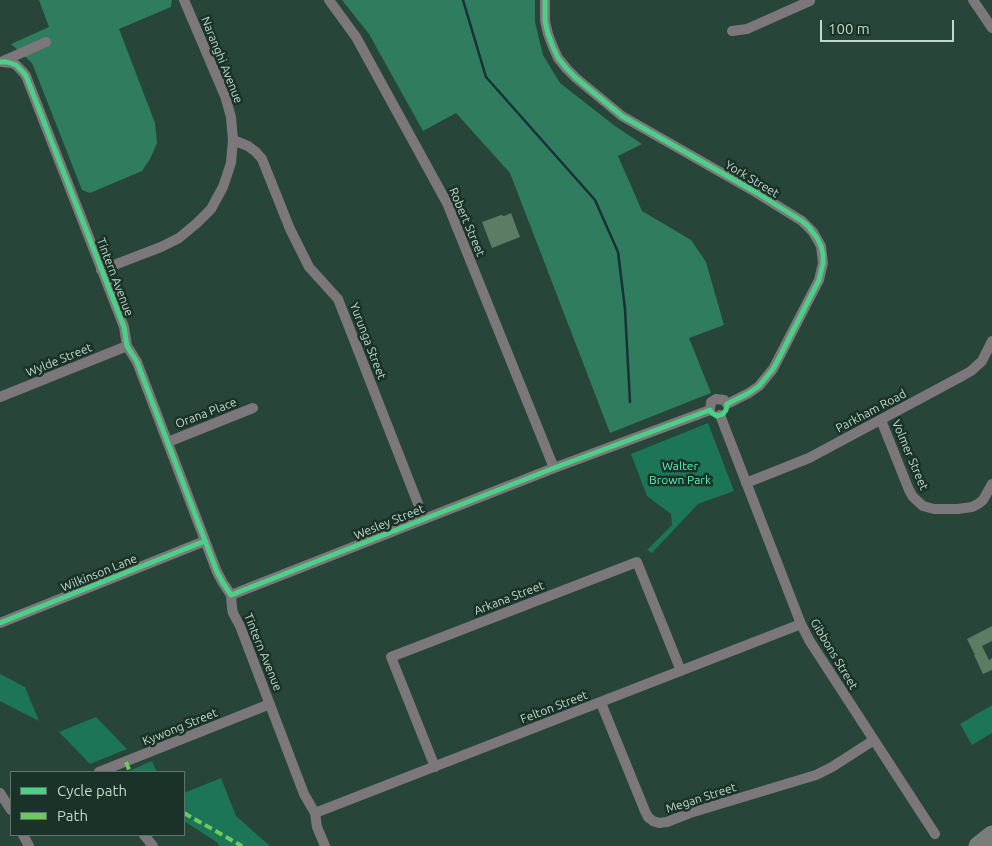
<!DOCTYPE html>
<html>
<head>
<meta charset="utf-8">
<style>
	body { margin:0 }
	#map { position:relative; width:992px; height:846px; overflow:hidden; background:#274539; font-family:Ubuntu,sans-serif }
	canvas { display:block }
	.legend { position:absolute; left:10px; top:771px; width:175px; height:65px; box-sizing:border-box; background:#1b3228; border:1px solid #5d756a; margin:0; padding:6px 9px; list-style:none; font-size:15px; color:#bfdacc }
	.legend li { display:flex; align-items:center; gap:10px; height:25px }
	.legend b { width:25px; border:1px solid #5d756a }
	.scale { position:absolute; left:820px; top:20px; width:134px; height:22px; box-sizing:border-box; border:2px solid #bfdacc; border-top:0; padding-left:6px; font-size:15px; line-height:18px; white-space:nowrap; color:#bfdacc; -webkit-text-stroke:4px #1b3228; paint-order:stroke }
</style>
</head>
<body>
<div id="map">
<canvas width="992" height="846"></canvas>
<ul class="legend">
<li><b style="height:6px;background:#4dcf88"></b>Cycle path</li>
<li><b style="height:6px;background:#6dc95d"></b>Path</li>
</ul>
<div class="scale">100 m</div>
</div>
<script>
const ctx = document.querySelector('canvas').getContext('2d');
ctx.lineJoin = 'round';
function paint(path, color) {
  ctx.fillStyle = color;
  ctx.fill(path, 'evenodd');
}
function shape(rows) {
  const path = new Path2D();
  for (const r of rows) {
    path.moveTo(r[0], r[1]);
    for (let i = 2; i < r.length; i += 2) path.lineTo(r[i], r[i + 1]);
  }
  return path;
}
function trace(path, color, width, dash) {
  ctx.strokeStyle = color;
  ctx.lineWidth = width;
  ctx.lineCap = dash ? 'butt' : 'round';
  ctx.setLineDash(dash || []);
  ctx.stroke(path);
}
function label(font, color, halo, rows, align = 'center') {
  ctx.font = font + ' Ubuntu,sans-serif';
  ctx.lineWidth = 5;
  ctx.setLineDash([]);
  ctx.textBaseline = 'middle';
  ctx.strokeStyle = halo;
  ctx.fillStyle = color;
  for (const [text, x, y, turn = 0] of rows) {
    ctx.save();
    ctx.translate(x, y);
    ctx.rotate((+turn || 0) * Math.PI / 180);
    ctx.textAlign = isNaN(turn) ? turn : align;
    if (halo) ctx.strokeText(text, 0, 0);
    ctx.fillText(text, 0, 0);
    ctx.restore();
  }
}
const green = shape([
	[708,423,734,491,698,504,652,553,647,550,672,525,671,514,647,496,631,454],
	[0,674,25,687,39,721,0,701],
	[992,705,992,733,972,745,960,724],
	[96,717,127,749,90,764,59,732],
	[152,761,157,772,127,772,131,770],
	[221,778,236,816,270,846,219,846,218,843,184,821,184,793]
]);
const forest = shape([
	[39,0,172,0,171,7,119,29,155,123,157,143,150,159,142,171,90,193,82,190,32,63,11,44,49,27],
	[342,0,535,0,535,22,543,55,560,83,615,126,642,144,618,156,642,211,691,240,706,262,724,325,689,338,711,393,610,433,510,173,456,113,423,131,369,34]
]);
const stream = shape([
	[463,0,486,77,595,200,618,252,625,309,630,402]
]);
const building = shape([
	[511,213,520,237,492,248,482,222,501,215,504,216],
	[992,626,992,641,982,646,989,660,992,658,992,670,983,674,974,655,975,655,967,639]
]);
const street = shape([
	[329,0,356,37,447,203,554,468],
	[545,0,545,21,548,34,553,47,558,58,567,69,576,78,622,116,757,193,802,221,813,232,821,246,823,263,819,280,773,369,759,386,749,393,727,404],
	[973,0,992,28],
	[732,31,747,29,810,1,809,0],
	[3,61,46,42],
	[2,62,12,63,16,65,23,72,26,76,124,327,127,346,137,362,217,572,223,583,231,595,232,608,233,613,240,626,304,794,315,813,317,827,325,846],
	[233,140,248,146,256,152,262,159,290,229,309,267,338,299,424,519],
	[101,270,161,247,179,238,197,223,211,209,223,187,231,163,233,140,231,117,225,96,184,0],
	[0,397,127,346],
	[710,410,711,402,716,399,724,400,727,404],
	[720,415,801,624,809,640,935,834],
	[881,420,909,490,913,497,923,506,934,509,958,509,972,507,978,504,983,500,992,484],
	[168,442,253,408],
	[746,483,809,458,964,375,971,371,982,361,992,341],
	[231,595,554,468,710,410],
	[0,623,205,541],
	[601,703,645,811,648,817,653,821,659,823,667,822,690,813,816,775,832,767,874,740],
	[435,767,391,657,637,562,681,671],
	[99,772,270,704],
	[0,793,11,810],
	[315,813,801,624],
	[23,835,29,846],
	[144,835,153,846]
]);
const highway = shape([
	[978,846,992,835]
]);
const quiet = shape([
	[126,762,130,772],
	[184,813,242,846]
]);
const cycleway = shape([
	[0,62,7,62,16,65,23,72,26,76,124,327,127,346,137,362,217,572,223,583,231,595,554,468,710,410,712,413,717,416,723,414,726,410,727,404,749,393,759,386,773,369,779,358,819,280,823,263,823,254,821,246,817,238,808,226,802,221,757,193,622,116,576,78,567,69,558,58,553,47,548,34,545,21,545,0],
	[0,623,205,541]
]);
const streetNames = [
	["Naranghi Avenue",222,60,68],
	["York Street",752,179,31],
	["Robert Street",467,222,67],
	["Tintern Avenue",115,277,69],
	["Yurunga Street",368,341,69],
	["Wylde Street",59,360,-22],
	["Parkham Road",871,411,-28],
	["Orana Place",206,413,-21],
	["Volmer Street",910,455,67],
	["Wesley Street",389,522,-22],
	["Wilkinson Lane",99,573,-22],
	["Arkana Street",509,598,-21],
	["Tintern Avenue",263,652,68],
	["Gibbons Street",834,654,59],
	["Felton Street",554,707,-21],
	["Kywong Street",180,727,-22],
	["Megan Street",701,798,-18]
];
const parkNames = [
	["Walter",680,466],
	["Brown Park",680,480]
];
paint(green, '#1c7556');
paint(forest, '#2f7c5e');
trace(stream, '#193137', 2.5);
paint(building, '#5c7c64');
trace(street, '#7c777b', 10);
trace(highway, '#777e7c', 19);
trace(quiet, '#6dc95d', 4, [8, 4]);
trace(cycleway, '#4dcf88', 5);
label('12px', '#bfdacc', '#1b3228', streetNames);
label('12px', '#5af2b7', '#1b3228', parkNames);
</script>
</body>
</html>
